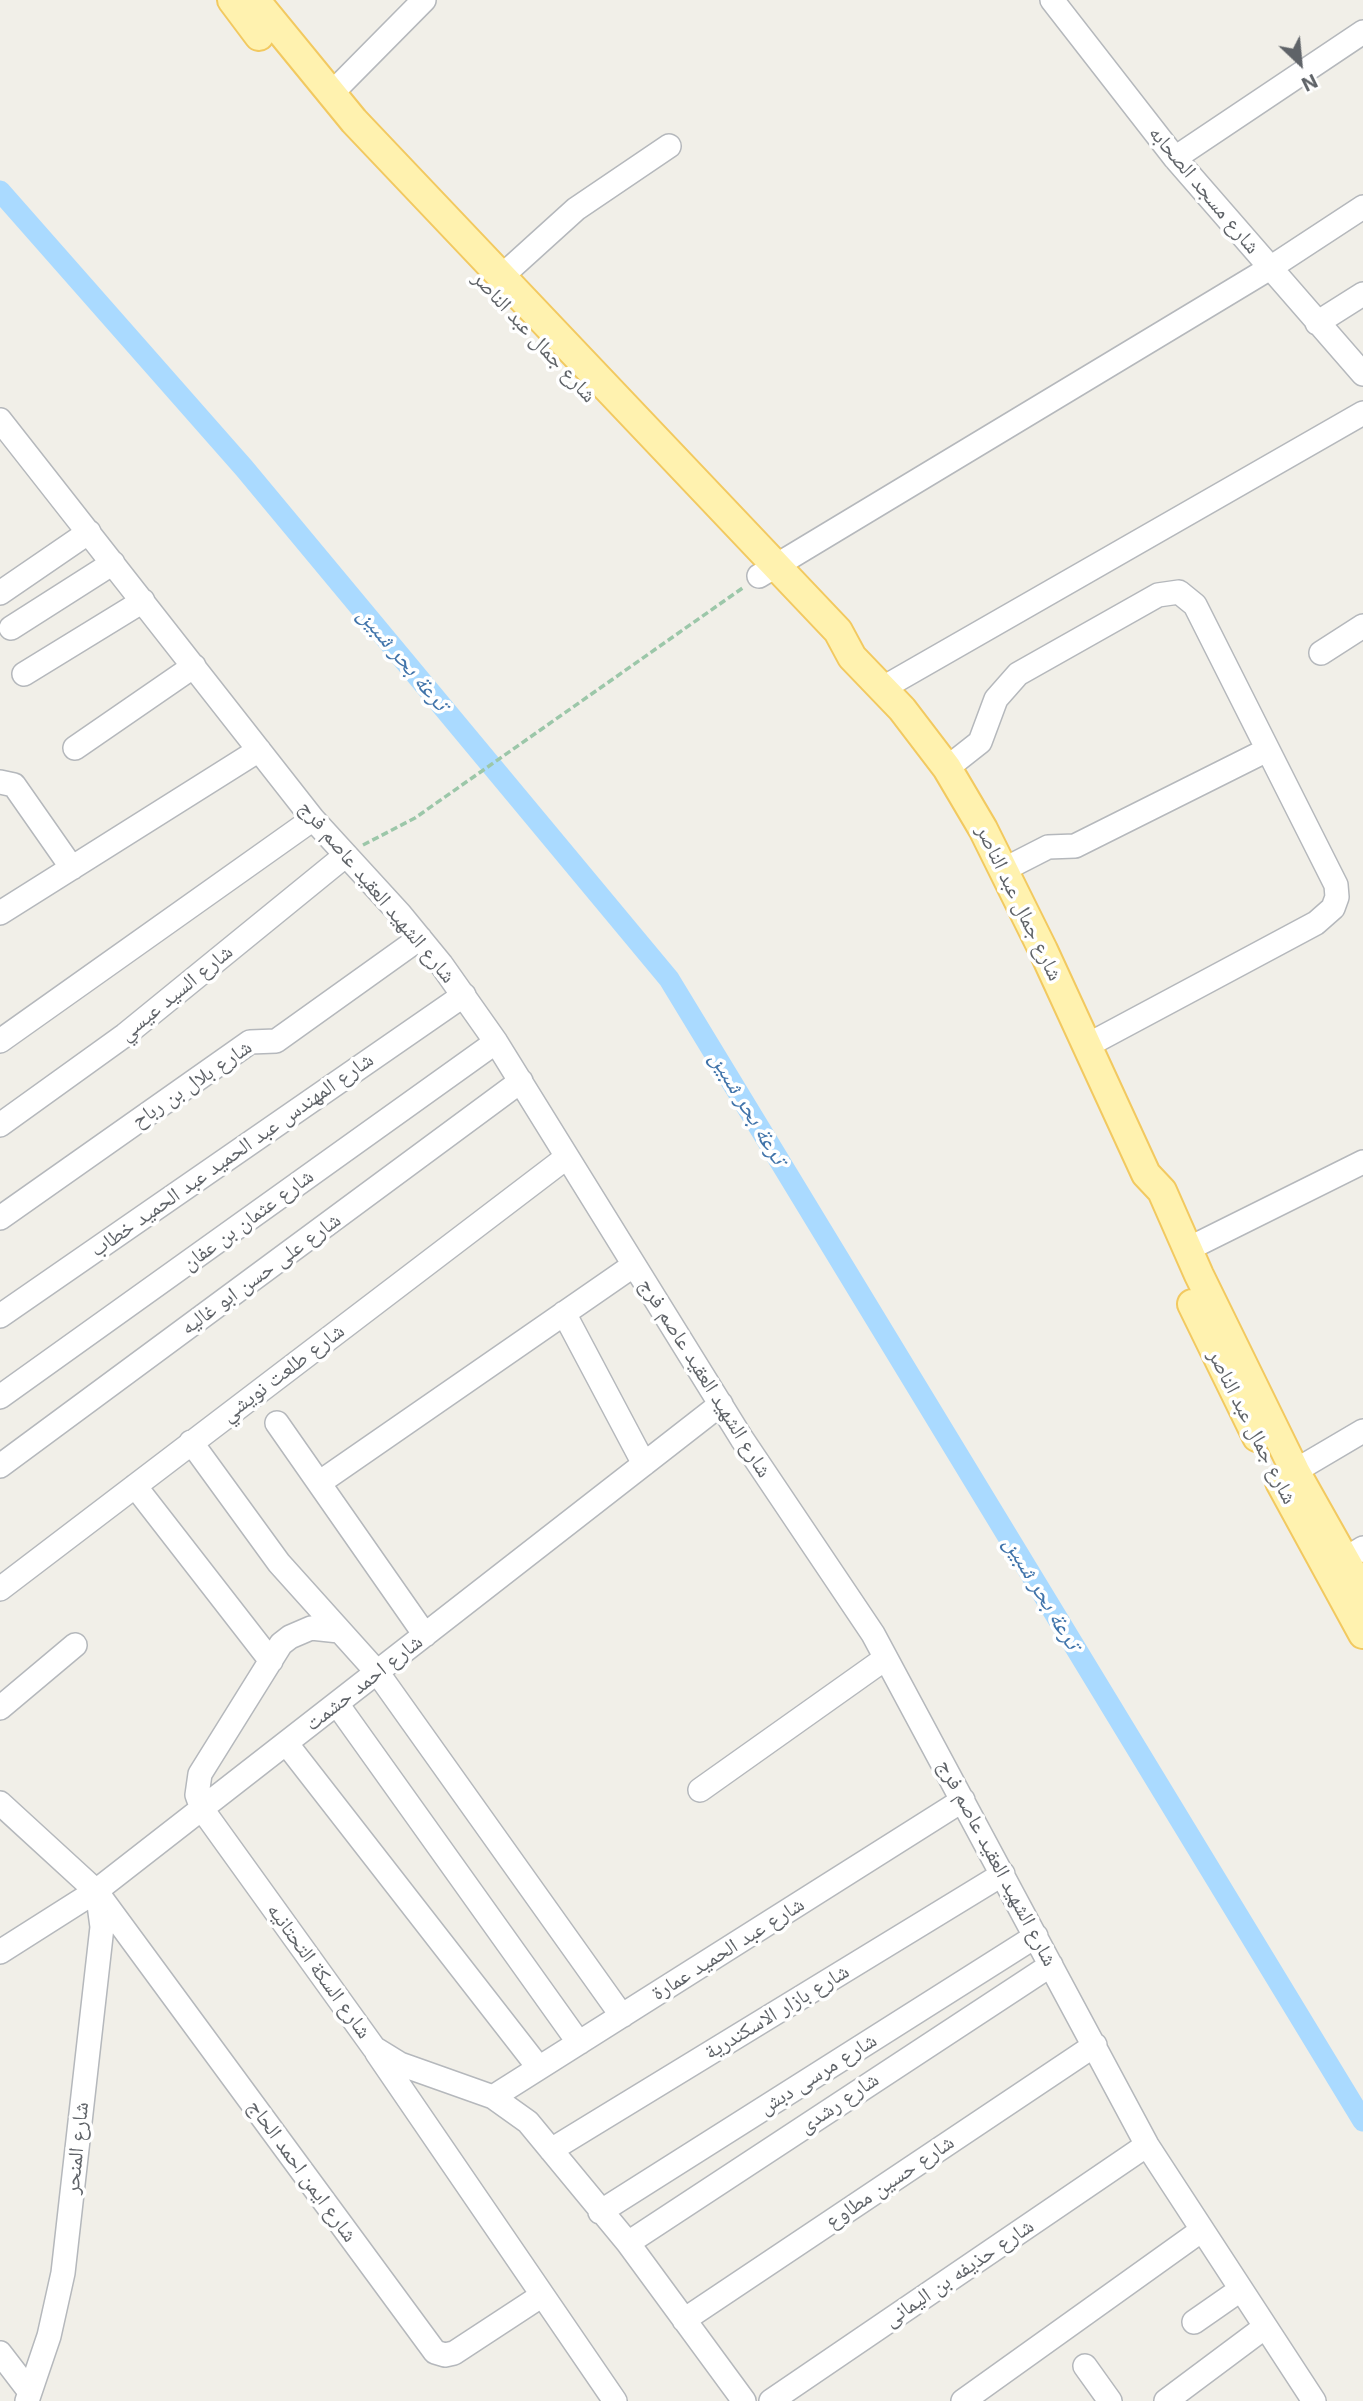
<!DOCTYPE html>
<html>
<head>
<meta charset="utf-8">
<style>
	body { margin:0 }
	#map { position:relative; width:1363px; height:2401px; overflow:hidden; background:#f1efe8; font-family:Inter,sans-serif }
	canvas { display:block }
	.north { position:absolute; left:1265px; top:28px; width:70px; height:70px; -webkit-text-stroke:5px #fff; paint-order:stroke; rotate:154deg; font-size:19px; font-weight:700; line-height:28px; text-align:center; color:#5f6368 }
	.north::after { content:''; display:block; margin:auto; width:24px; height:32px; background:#5f6368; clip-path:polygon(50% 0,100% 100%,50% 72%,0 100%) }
</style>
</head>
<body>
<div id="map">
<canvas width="1363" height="2401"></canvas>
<div class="north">N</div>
</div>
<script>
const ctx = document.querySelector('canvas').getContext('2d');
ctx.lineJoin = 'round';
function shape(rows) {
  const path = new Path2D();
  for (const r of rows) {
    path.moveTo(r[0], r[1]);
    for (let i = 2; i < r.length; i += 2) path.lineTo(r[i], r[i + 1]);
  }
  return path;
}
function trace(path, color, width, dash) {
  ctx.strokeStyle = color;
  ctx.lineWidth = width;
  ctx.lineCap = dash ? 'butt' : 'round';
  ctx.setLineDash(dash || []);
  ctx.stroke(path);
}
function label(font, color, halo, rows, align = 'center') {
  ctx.font = font + ' Inter,"Noto Naskh Arabic",sans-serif';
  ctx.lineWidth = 7;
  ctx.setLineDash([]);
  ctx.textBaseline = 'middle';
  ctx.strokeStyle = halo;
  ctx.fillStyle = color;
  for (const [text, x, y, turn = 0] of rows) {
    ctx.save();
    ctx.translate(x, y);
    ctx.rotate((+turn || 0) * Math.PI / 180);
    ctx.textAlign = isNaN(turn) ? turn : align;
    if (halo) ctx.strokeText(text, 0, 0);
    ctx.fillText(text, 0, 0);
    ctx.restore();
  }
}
const canal = shape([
	[0,191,244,468,669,979,1363,2121]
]);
const path = shape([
	[363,845,415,818,744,587]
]);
const minor = shape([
	[1052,0,1175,158,1363,374],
	[330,95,424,0],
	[1175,158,1363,32],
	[502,276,576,209,669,146],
	[1317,323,1363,294],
	[0,420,313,819,400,914,441,964,496,1042,742,1439,873,1634,1147,2145,1314,2401],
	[759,576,1270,268,1363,207],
	[0,593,89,532],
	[11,628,113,563],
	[1321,653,1363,626],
	[24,674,143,601],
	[883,688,1363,413],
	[75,748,194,666],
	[947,768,980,742,996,699,1018,674,1158,595,1179,592,1195,605,1336,885,1337,897,1333,908,1316,923,1088,1045],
	[0,782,14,785,72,868],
	[1003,870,1048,847,1075,846,1267,750],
	[0,913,259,750],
	[0,1041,313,819],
	[0,1125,125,1035,346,855],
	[0,1218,250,1042,276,1041,420,938],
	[1188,1249,1363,1162],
	[564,1313,644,1464],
	[0,1316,464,995],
	[0,1397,496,1042],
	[277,1423,425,1635],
	[191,1442,279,1563,377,1672,622,2016],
	[0,1466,521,1081],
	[1295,1471,1363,1431],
	[319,1483,634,1265],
	[135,1486,271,1661],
	[1345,1559,1363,1548],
	[0,1589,567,1157],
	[339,1631,311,1628,290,1637,281,1644,200,1774,197,1795,202,1809,374,2048,400,2064,493,2097,528,2122,628,2243,744,2401],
	[337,1704,579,2043],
	[0,1708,75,1645],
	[286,1743,539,2068],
	[700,1790,886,1658],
	[0,1803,96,1891,435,2352,445,2355,454,2353,541,2296],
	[0,1952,96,1891,721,1404],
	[377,2053,615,2401],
	[493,2097,963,1800],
	[551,2150,1003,1874],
	[600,2212,1036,1936],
	[628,2243,1051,1965],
	[684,2320,1095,2045],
	[1194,2322,1240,2290],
	[0,2353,30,2392],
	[1085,2366,1110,2401],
	[27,2401,49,2336,63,2273,102,1927,98,1897],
	[771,2401,1147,2145],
	[963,2401,1202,2230],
	[1166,2401,1265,2327]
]);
const major = shape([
	[232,0,259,36],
	[255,0,354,121,838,631,852,657,902,709,947,768,983,829,1043,950,1146,1174,1162,1191,1199,1275,1295,1471,1363,1592],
	[1192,1304,1257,1437],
	[1280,1482,1363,1634]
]);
const streetNames = [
	["شارع مسجد الصحابه",1204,190,50],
	["شارع جمال عبد الناصر",534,337,47],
	["شارع الشهيد العقيد عاصم فرج",377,892,50],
	["شارع جمال عبد الناصر",1019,903,64],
	["شارع السيد عيسي",176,993,-39],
	["شارع بلال بن رباح",192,1084,-34],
	["شارع المهندس عبد الحميد عبد الحميد خطاب",232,1155,-35],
	["شارع عثمان بن عفان",248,1220,-36],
	["شارع على حسن ابو غاليه",261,1274,-36],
	["شارع طلعت نويشي",283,1373,-37],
	["شارع الشهيد العقيد عاصم فرج",705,1378,58],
	["شارع جمال عبد الناصر",1252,1427,63],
	["شارع احمد حشمت",364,1683,-38],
	["شارع الشهيد العقيد عاصم فرج",997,1863,62],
	["شارع عبد الحميد عمارة",728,1949,-32],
	["شارع السكة التحتانيه",319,1971,54],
	["شارع بازار الاسكندرية",777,2012,-31],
	["شارع مرسى دبش",818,2074,-32],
	["شارع رشدى",839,2103,-34],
	["شارع المنحر",77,2148,-84],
	["شارع ايمن احمد الحاج",302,2171,54],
	["شارع حسين مطاوع",890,2182,-34],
	["شارع حذيفه بن اليمانى",959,2273,-34]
];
const waterNames = [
	["ترعة بحر شبين",403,659,50],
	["ترعة بحر شبين",748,1108,59],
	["ترعة بحر شبين",1042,1593,59]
];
trace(canal, '#aadaff', 21);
trace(minor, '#b5b8bc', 26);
trace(major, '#f2c960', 32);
trace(path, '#9cc7a9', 3.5, [7, 3.5]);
trace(minor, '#fff', 23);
trace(major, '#fff2af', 28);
label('21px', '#5f6368', '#fff', streetNames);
label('italic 23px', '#4174aa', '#fff', waterNames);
</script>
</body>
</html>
